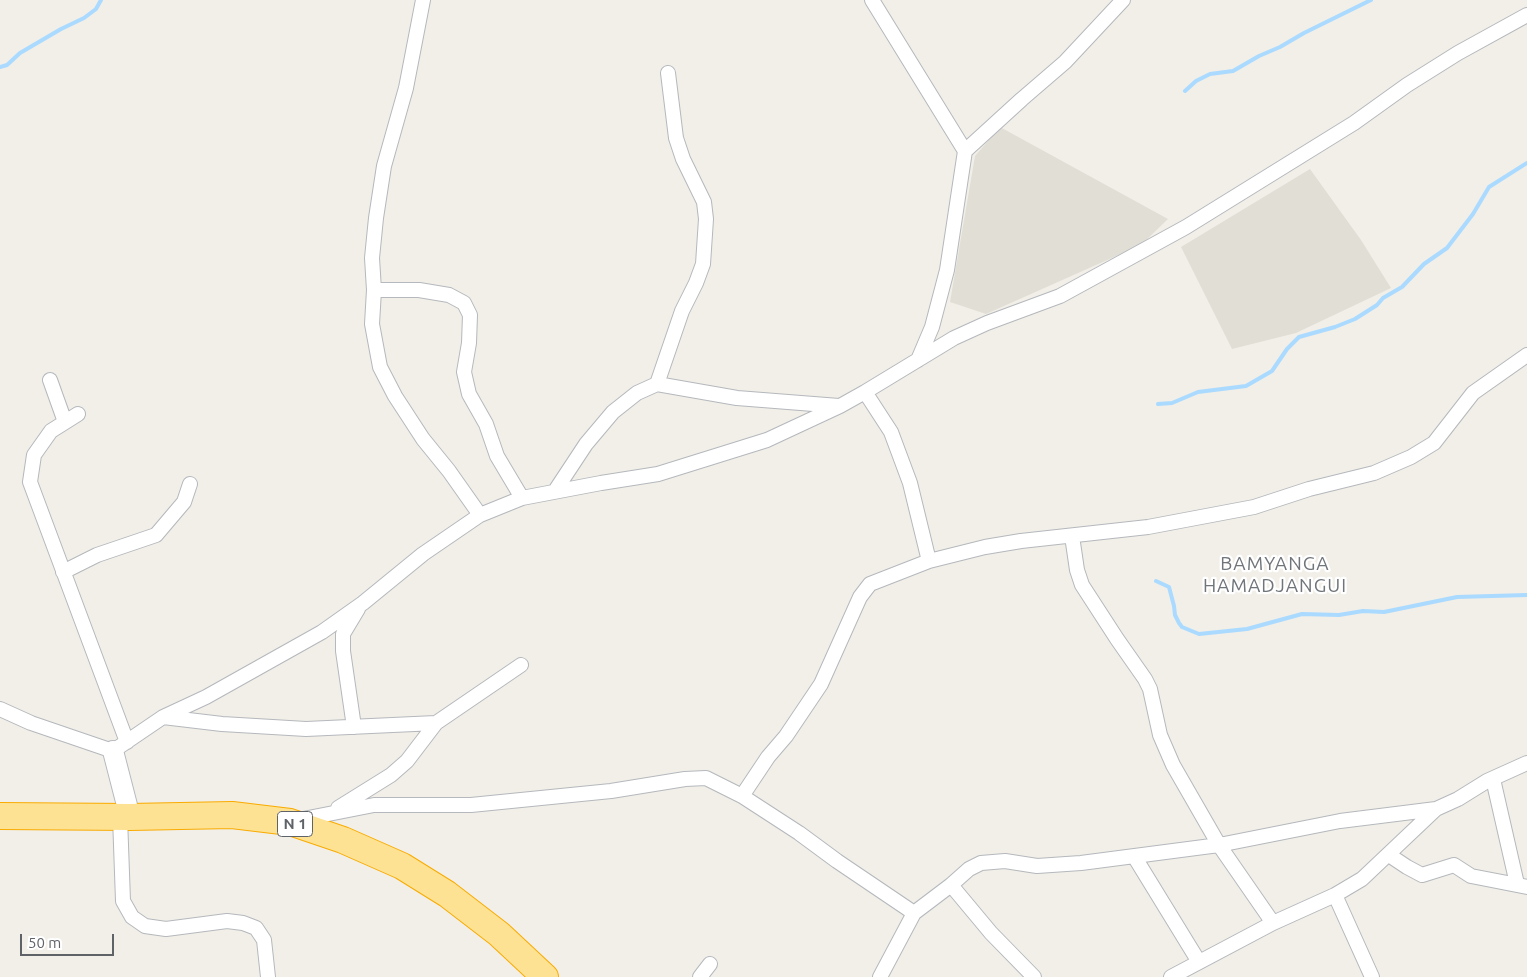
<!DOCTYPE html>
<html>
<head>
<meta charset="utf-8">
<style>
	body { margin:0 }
	#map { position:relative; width:1527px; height:977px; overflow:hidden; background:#f1efe8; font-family:Ubuntu,sans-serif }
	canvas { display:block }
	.scale { position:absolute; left:20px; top:934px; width:94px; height:22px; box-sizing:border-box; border:2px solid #5f6368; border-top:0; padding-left:6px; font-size:15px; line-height:18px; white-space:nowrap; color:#5f6368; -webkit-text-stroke:4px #fff; paint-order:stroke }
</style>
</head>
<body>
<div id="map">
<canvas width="1527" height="977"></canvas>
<div class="scale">50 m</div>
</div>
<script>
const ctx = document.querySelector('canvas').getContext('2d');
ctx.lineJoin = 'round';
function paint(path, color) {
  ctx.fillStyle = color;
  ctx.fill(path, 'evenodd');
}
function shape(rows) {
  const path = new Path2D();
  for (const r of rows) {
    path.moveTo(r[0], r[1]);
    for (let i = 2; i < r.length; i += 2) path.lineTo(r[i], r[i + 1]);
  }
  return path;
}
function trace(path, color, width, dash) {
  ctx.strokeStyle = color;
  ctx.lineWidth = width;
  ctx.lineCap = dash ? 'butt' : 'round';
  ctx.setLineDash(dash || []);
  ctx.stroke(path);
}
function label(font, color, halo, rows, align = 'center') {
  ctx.font = font + ' Ubuntu,sans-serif';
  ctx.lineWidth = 4.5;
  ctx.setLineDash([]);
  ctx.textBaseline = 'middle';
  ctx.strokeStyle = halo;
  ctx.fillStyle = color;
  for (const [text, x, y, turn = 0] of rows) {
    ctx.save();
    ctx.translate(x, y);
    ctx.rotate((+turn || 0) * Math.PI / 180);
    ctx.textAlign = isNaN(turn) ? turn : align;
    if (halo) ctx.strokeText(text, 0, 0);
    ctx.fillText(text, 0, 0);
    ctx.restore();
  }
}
const education = shape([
	[1000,127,1168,219,1141,245,986,314,950,302,975,156],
	[1310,169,1361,240,1391,288,1296,333,1232,349,1181,247]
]);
const stream = shape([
	[0,67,7,65,20,53,61,29,84,18,96,9,101,0],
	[1185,91,1196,81,1210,74,1233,71,1259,56,1280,47,1304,33,1371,0],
	[1158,404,1172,403,1198,392,1246,386,1272,371,1287,349,1299,337,1335,327,1355,319,1377,305,1383,298,1402,287,1424,264,1447,248,1473,214,1489,187,1527,163],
	[1156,581,1169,587,1174,606,1175,615,1179,623,1182,627,1199,634,1247,629,1302,614,1339,615,1363,611,1384,612,1457,597,1527,595]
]);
const street = shape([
	[423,0,406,88,384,166,376,218,372,258,374,290,372,324,380,367,395,396,423,439,449,471,480,515],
	[872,0,965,151,947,270,932,327,918,360],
	[965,151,1022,99,1065,62,1123,0],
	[374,290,419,290,449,295,464,303,470,315,469,343,464,372,469,394,486,424,497,456,522,498],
	[50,380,65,422],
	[657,384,682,311,696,283,703,264,706,219,704,202,683,159,676,138,668,73],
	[865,392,891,432,910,483,929,561],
	[78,414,51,431,34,455,30,482,127,742],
	[555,491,586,444,613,412,637,393,657,384,737,398,839,406],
	[1072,536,1077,570,1082,585,1117,639,1145,679,1150,689,1160,735,1173,765,1219,845,1273,923],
	[63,572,97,555,156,535,184,502,190,484],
	[0,709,31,723,113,751,163,717,206,697,322,632,363,603,423,554,480,515,522,498,601,483,658,474,767,440,840,406,865,392,954,338,987,323,1060,296,1186,227,1354,123,1407,85,1458,53,1527,15],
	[163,717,222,724,306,729,436,723],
	[354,727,343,651,343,634,358,609],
	[1493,779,1517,884],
	[742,796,768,757,786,736,821,684,860,597,870,584,929,561,985,547,1021,541,1148,527,1254,507,1309,489,1374,473,1411,457,1434,443,1473,393,1527,355],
	[338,808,391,775,407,761,436,723,521,665],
	[120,817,123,901,132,917,145,926,166,929,227,921,243,923,256,928,264,940,268,977],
	[298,820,374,805,471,805,611,791,685,779,706,778,742,796,799,833,837,861,914,913],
	[1389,855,1407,867,1422,875,1454,865,1471,876,1527,887],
	[1134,856,1199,962],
	[951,885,991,933,1034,977],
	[1335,895,1372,977],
	[700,977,710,964],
	[880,977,914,913,951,885,969,869,981,863,1005,861,1037,866,1081,863,1219,845,1340,821,1436,809,1458,799,1487,781,1527,763],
	[1171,977,1273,923,1335,895,1362,879,1436,809]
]);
const secondary = shape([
	[113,751,130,817]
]);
const highway = shape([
	[0,816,130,817,232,815,290,822,343,840,402,866,447,894,499,934,545,977]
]);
const shields = [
	[295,824,35]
];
const shieldNames = [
	["N 1",295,824]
];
const quarterNames = [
	["BAMYANGA",1275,564],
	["HAMADJANGUI",1275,586]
];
paint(education, '#e1ded6');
trace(stream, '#aadaff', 4);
trace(street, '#b5b8bc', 16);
trace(secondary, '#b6babf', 22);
trace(highway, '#f9ab00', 28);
trace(street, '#fff', 14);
trace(secondary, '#fff', 20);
trace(highway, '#fde293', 26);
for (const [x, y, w] of shields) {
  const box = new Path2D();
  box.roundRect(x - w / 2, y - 12.5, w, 25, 4);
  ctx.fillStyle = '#fff';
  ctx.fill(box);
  trace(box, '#5f6368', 1);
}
label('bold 15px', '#5f6368', null, shieldNames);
ctx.letterSpacing = '1px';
label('19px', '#70757a', '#fff', quarterNames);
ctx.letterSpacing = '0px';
</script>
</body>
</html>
